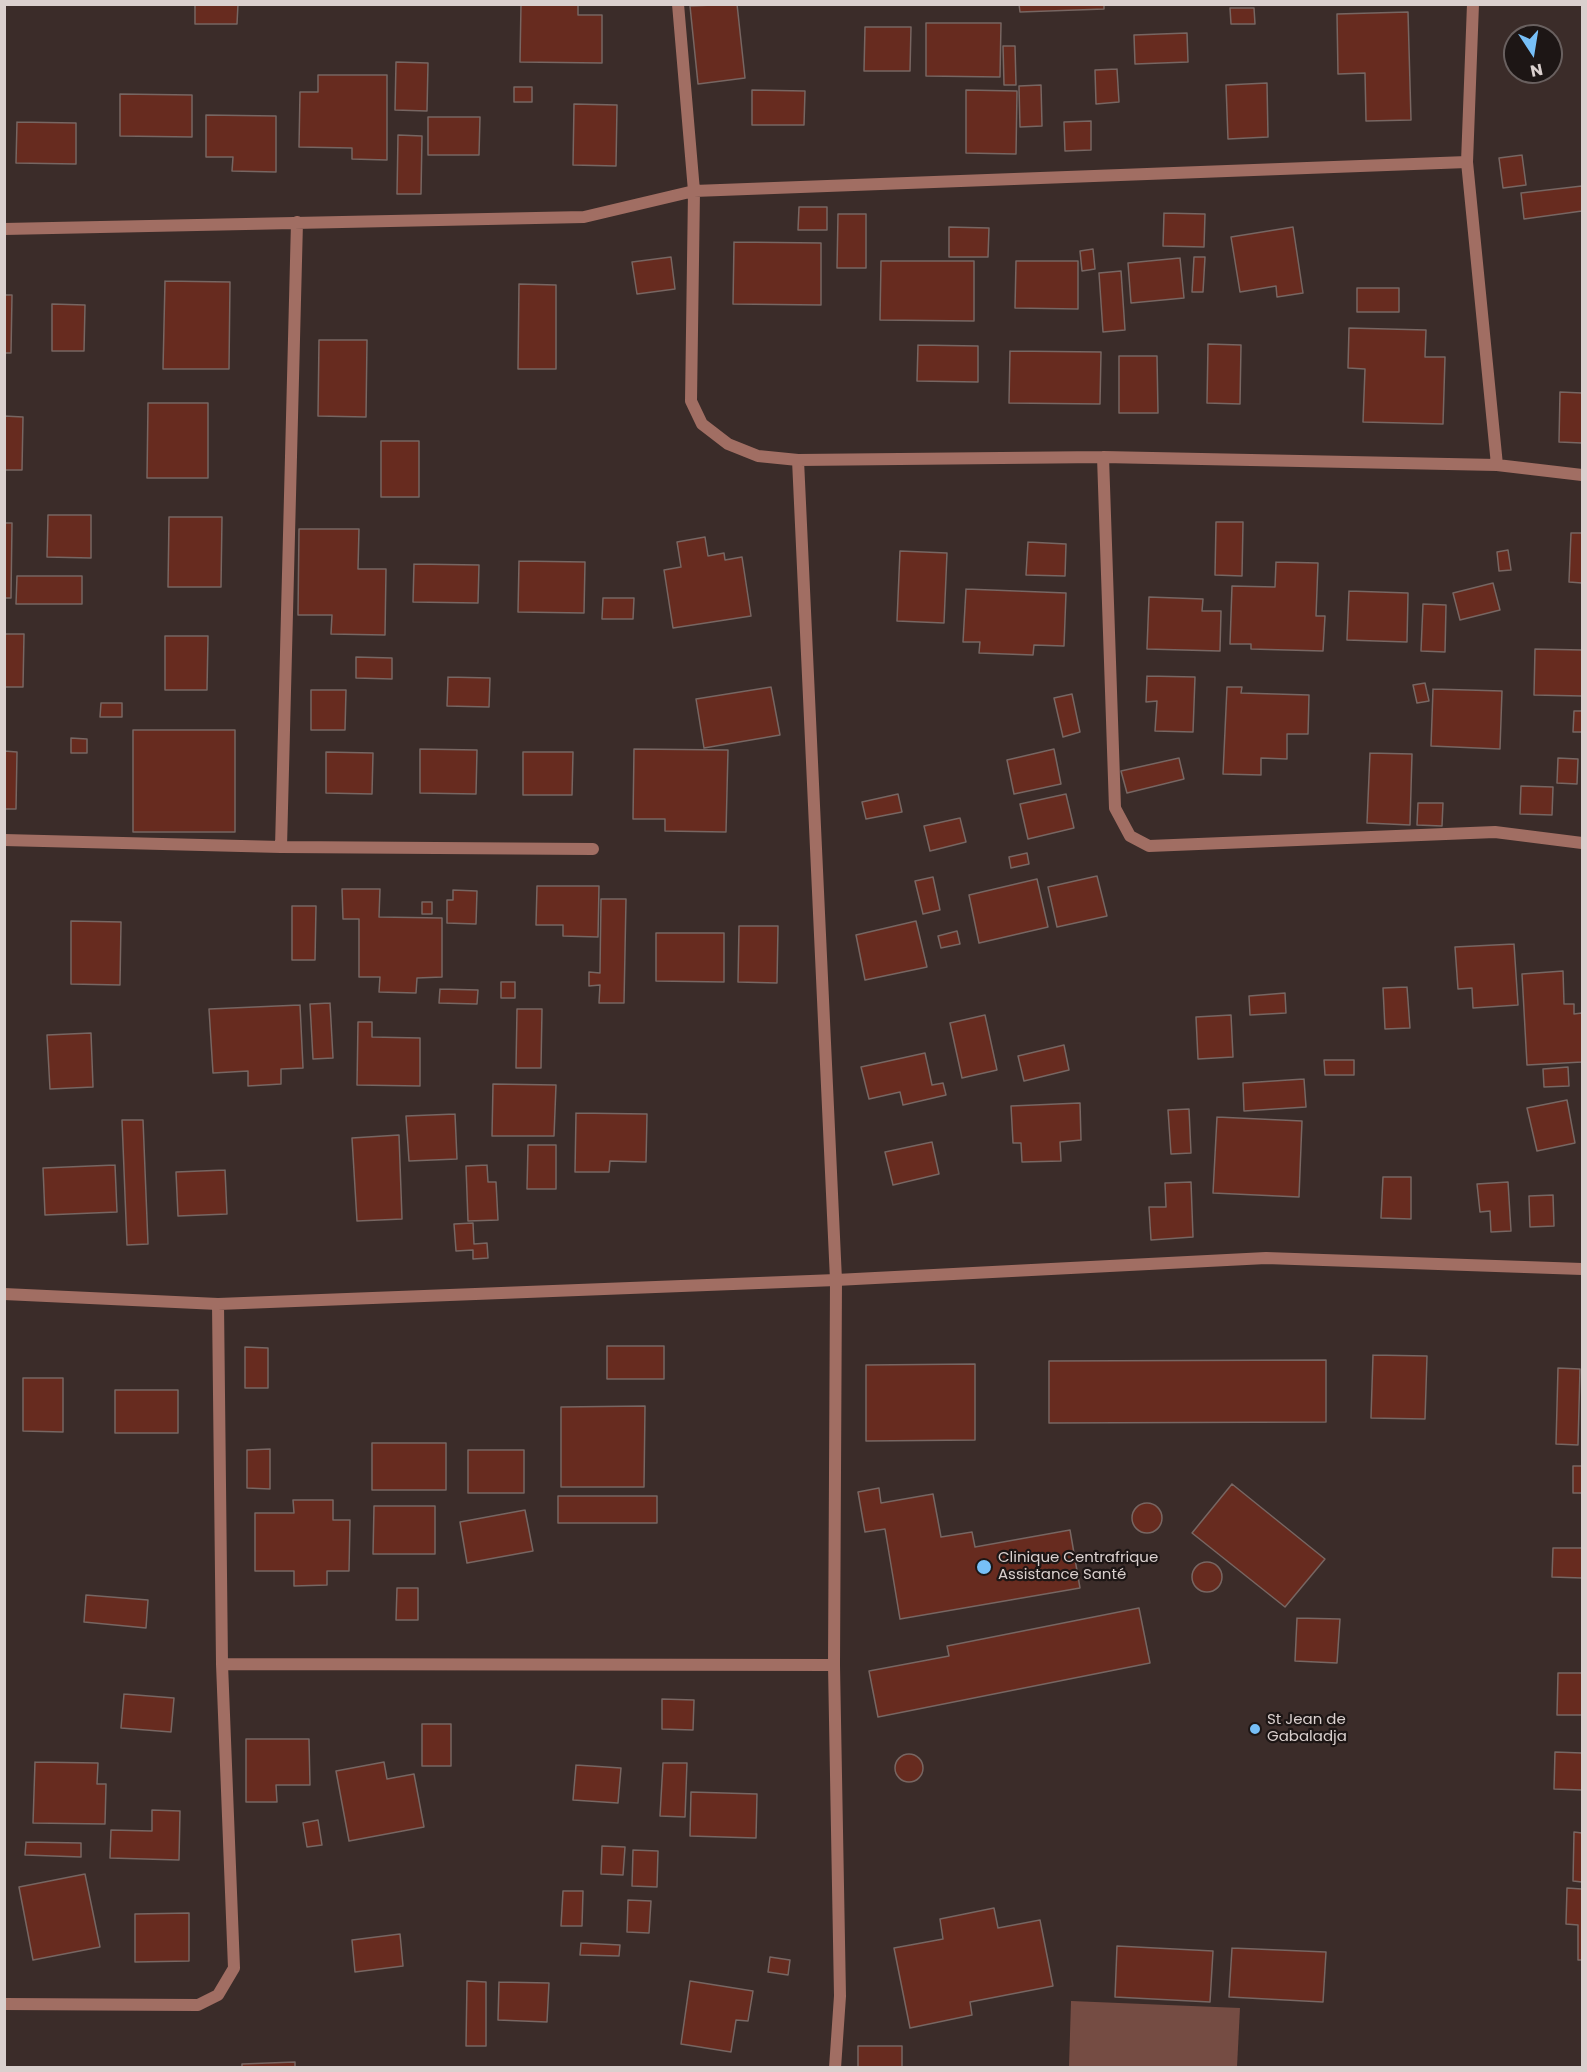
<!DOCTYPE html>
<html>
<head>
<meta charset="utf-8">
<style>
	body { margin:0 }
	#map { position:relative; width:1587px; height:2072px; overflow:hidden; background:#3b2c29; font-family:Poppins,sans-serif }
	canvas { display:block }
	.frame { position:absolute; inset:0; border:6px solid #dad0ce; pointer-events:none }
	.north { position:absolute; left:1503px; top:24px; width:60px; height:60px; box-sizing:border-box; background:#1d1615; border:2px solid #69605f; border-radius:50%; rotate:168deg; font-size:16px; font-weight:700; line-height:24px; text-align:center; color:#dad0ce }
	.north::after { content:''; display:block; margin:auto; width:21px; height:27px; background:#77bff7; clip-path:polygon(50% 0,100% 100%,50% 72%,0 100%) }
</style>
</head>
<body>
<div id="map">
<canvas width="1587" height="2072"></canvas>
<div class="frame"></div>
<div class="north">N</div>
</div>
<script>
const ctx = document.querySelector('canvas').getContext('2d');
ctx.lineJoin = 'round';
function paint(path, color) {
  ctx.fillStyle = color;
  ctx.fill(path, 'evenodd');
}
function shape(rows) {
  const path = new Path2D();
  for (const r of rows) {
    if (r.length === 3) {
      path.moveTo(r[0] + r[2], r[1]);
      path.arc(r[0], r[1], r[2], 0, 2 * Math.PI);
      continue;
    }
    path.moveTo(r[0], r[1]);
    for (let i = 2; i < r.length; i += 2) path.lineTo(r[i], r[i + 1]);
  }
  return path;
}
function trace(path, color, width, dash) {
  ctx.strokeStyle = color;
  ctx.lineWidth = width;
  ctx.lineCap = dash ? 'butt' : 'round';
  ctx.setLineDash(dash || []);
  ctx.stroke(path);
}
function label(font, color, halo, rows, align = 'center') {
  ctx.font = font + ' Poppins,sans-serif';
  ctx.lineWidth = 4.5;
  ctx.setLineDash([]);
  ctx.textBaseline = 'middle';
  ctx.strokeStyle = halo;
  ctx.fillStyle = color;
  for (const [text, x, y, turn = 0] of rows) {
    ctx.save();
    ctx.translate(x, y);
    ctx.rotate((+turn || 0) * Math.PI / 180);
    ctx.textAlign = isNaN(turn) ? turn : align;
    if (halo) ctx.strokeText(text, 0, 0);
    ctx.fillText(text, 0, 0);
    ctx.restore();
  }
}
const green = shape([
	[1071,2001,1240,2008,1237,2067,1069,2067]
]);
const building = shape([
	[195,4,238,4,237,24,195,24,195,4],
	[521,4,578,4,578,15,602,15,602,63,520,62,521,4],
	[737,4,745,78,698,84,690,6,737,4],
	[1019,4,1104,4,1104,9,1020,12,1019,4],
	[1230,8,1254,8,1255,24,1231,24,1230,8],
	[1408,12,1411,120,1366,121,1365,73,1338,74,1337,14,1408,12],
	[926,23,1001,23,1000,77,926,76,926,23],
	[865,27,911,27,910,71,864,71,865,27],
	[1187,33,1188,62,1135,64,1134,35,1187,33],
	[1003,46,1015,46,1016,85,1004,85,1003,46],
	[396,62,428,63,427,111,395,110,396,62],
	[1117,69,1119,102,1096,104,1095,70,1117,69],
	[318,75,387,75,387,160,352,159,352,148,299,147,300,92,318,92,318,75],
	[1267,83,1268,137,1228,139,1226,85,1267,83],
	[1041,85,1042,126,1020,127,1019,86,1041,85],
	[514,87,532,87,532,102,514,102,514,87],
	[752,90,805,91,804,125,752,125,752,90],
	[966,90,1017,91,1016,154,966,153,966,90],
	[120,94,192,95,192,137,120,136,120,94],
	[574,104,617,105,616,166,573,165,574,104],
	[206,115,276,116,276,172,232,171,233,157,206,157,206,115],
	[428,117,480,117,479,155,428,155,428,117],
	[1091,121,1091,150,1065,151,1064,122,1091,121],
	[17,122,76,123,76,164,16,163,17,122],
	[398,135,422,136,421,194,397,194,398,135],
	[1522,155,1526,185,1503,188,1499,158,1522,155],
	[1582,186,1582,211,1524,219,1521,193,1582,186],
	[799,207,827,207,827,230,798,230,799,207],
	[1164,213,1205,214,1204,247,1163,246,1164,213],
	[838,214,866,214,866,268,837,268,838,214],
	[949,227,989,228,988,257,949,257,949,227],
	[1293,227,1303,293,1277,297,1276,286,1240,292,1231,237,1293,227],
	[734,242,821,243,821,305,733,304,734,242],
	[1093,249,1095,269,1082,271,1080,251,1093,249],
	[671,257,675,289,637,294,632,262,671,257],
	[1194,257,1205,257,1203,292,1192,292,1194,257],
	[1180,258,1184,298,1131,303,1128,263,1180,258],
	[881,261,974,261,974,321,880,320,881,261],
	[1016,261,1078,261,1078,309,1015,308,1016,261],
	[1121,271,1125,330,1103,332,1099,273,1121,271],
	[165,281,230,282,229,369,163,369,165,281],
	[519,284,556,285,556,369,518,369,519,284],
	[1357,288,1399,288,1399,312,1357,312,1357,288],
	[4,295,12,295,11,353,4,353,4,295],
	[52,304,85,305,84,351,52,351,52,304],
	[1349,328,1426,330,1425,357,1445,357,1443,424,1363,422,1365,369,1348,368,1349,328],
	[319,340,367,340,366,417,318,416,319,340],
	[1208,344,1241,345,1240,404,1207,403,1208,344],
	[918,345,978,346,978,382,917,381,918,345],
	[1010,351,1101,352,1100,404,1009,403,1010,351],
	[1119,356,1157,356,1158,413,1119,413,1119,356],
	[1560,392,1582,393,1582,443,1559,442,1560,392],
	[148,403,208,403,208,478,147,478,148,403],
	[4,416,23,417,22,470,4,470,4,416],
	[381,441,419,441,419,497,381,497,381,441],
	[48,515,91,515,91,558,47,557,48,515],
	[169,517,222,517,221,587,168,587,169,517],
	[1216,522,1243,522,1242,576,1215,575,1216,522],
	[4,523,12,523,11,598,4,598,4,523],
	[299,529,359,529,358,569,386,569,385,635,331,634,332,615,298,615,299,529],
	[1571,533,1582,533,1582,583,1569,582,1571,533],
	[705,537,708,556,724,553,725,560,742,557,751,616,673,628,664,570,681,567,677,542,705,537],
	[1028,542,1066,544,1065,576,1026,575,1028,542],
	[1508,550,1511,570,1499,571,1497,552,1508,550],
	[900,551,947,553,944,623,897,621,900,551],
	[519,561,585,562,584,613,518,612,519,561],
	[1276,562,1318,563,1316,616,1325,616,1323,651,1251,649,1251,644,1230,644,1232,586,1275,587,1276,562],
	[414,564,479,565,478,603,413,602,414,564],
	[17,576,82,576,82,604,16,604,17,576],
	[1493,583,1500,610,1460,620,1453,593,1493,583],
	[966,589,1066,593,1064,646,1034,645,1033,655,979,653,980,642,963,642,966,589],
	[1349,591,1408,593,1407,642,1347,640,1349,591],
	[1149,597,1203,599,1202,611,1221,611,1220,651,1147,649,1149,597],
	[603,598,634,598,633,619,602,619,603,598],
	[1423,604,1446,605,1445,652,1421,651,1423,604],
	[4,634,24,634,23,687,4,687,4,634],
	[165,636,208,636,207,690,165,690,165,636],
	[1535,649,1582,650,1582,696,1534,695,1535,649],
	[356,657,392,658,392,679,356,678,356,657],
	[1147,676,1195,677,1193,732,1155,731,1157,701,1146,702,1147,676],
	[448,677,490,678,489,707,447,706,448,677],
	[1425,683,1429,701,1417,703,1413,685,1425,683],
	[771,687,780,735,704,748,696,699,771,687],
	[1227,687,1242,687,1241,693,1309,695,1308,734,1287,734,1287,759,1261,758,1261,775,1223,774,1227,687],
	[1433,689,1502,691,1500,749,1431,746,1433,689],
	[311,690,346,690,345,730,311,730,311,690],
	[1072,694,1080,732,1063,737,1054,698,1072,694],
	[101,703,122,703,122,717,100,717,101,703],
	[1574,711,1582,711,1582,732,1573,732,1574,711],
	[133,730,235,730,235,832,133,832,133,730],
	[71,738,87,739,87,753,71,753,71,738],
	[420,749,477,750,476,794,420,793,420,749],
	[634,749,728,750,726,832,665,831,665,819,633,819,634,749],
	[1054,749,1061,784,1014,794,1007,760,1054,749],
	[4,751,17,752,16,809,4,809,4,751],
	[326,752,373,753,372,794,326,793,326,752],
	[523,752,573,752,572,795,523,795,523,752],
	[1370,753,1412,754,1410,825,1367,823,1370,753],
	[1179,758,1184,779,1127,793,1121,771,1179,758],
	[1558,758,1578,759,1577,784,1557,783,1558,758],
	[1521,786,1553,787,1552,815,1520,814,1521,786],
	[898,794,902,812,866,819,862,802,898,794],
	[1066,794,1074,828,1028,839,1020,804,1066,794],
	[1418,803,1443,803,1442,826,1417,825,1418,803],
	[960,818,966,842,930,851,924,826,960,818],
	[1027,853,1029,864,1011,868,1009,857,1027,853],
	[1097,876,1107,916,1057,927,1048,887,1097,876],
	[933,877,940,910,923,914,915,881,933,877],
	[1037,879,1048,927,979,943,969,895,1037,879],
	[537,886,599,886,598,937,563,936,563,925,536,925,537,886],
	[342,889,380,889,379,917,442,918,442,977,417,978,416,993,379,992,380,977,359,977,359,919,343,919,342,889],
	[453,890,477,891,476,924,447,923,447,900,453,900,453,890],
	[601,899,626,899,624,1003,599,1003,600,985,589,986,589,972,600,973,601,899],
	[422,902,432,902,432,914,422,914,422,902],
	[292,906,316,906,315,960,292,960,292,906],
	[71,921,121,922,120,985,71,984,71,921],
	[916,921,927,967,865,980,856,935,916,921],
	[739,926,778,926,777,983,738,982,739,926],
	[957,931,960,944,941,948,938,936,957,931],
	[656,933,724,933,724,982,656,981,656,933],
	[1514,944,1518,1005,1473,1008,1472,988,1458,989,1455,947,1514,944],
	[1563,971,1564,1004,1574,1004,1574,1014,1582,1013,1582,1062,1527,1065,1522,974,1563,971],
	[501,982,515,982,515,998,501,998,501,982],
	[1407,987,1410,1028,1385,1029,1383,988,1407,987],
	[440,989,478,990,477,1004,439,1003,440,989],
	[1285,993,1286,1013,1250,1015,1249,996,1285,993],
	[330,1003,333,1058,313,1059,310,1004,330,1003],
	[300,1005,303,1068,281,1069,281,1084,248,1086,248,1071,213,1073,209,1009,300,1005],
	[517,1009,542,1009,541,1068,516,1068,517,1009],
	[985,1015,997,1070,962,1078,950,1023,985,1015],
	[1231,1015,1233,1057,1198,1059,1196,1017,1231,1015],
	[358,1022,372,1022,372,1037,420,1038,420,1086,357,1085,358,1022],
	[91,1033,93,1087,50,1089,47,1035,91,1033],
	[1064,1045,1069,1070,1024,1081,1018,1056,1064,1045],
	[925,1053,932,1085,943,1083,946,1095,903,1105,900,1092,869,1099,861,1067,925,1053],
	[1324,1060,1354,1060,1354,1075,1325,1075,1324,1060],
	[1568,1067,1569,1086,1544,1087,1543,1069,1568,1067],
	[1304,1079,1306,1107,1244,1111,1243,1083,1304,1079],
	[493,1084,556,1085,554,1136,492,1136,493,1084],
	[1567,1100,1575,1143,1537,1151,1527,1108,1567,1100],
	[1080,1103,1081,1140,1060,1142,1061,1161,1022,1162,1021,1143,1013,1143,1011,1106,1080,1103],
	[1189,1109,1191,1153,1171,1154,1168,1110,1189,1109],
	[576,1113,647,1114,646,1162,610,1161,609,1172,575,1172,576,1113],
	[455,1114,457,1159,409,1161,406,1116,455,1114],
	[1217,1117,1302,1121,1299,1197,1213,1193,1217,1117],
	[122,1120,143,1120,148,1244,127,1245,122,1120],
	[399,1135,402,1219,357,1221,352,1138,399,1135],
	[932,1142,939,1174,893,1185,885,1152,932,1142],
	[528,1145,556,1145,556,1189,527,1189,528,1145],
	[115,1165,117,1212,45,1215,43,1168,115,1165],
	[487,1165,488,1182,496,1182,498,1220,468,1221,466,1166,487,1165],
	[225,1170,227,1214,178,1216,176,1172,225,1170],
	[1383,1177,1411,1177,1411,1219,1381,1218,1383,1177],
	[1191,1182,1193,1237,1151,1240,1149,1207,1166,1207,1165,1183,1191,1182],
	[1508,1182,1511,1231,1491,1232,1490,1211,1480,1212,1477,1184,1508,1182],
	[1553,1195,1554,1226,1530,1227,1529,1196,1553,1195],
	[473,1223,474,1244,487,1243,488,1258,473,1259,473,1250,456,1251,454,1224,473,1223],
	[607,1346,664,1346,664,1379,607,1379,607,1346],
	[245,1347,268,1348,268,1388,245,1388,245,1347],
	[1373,1355,1427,1356,1425,1419,1371,1418,1373,1355],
	[1326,1360,1326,1422,1049,1423,1049,1361,1326,1360],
	[975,1364,975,1440,866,1441,866,1365,975,1364],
	[1558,1368,1580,1369,1578,1445,1556,1444,1558,1368],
	[23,1378,63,1378,63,1432,23,1431,23,1378],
	[115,1390,178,1390,178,1433,115,1433,115,1390],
	[645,1406,644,1487,561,1487,561,1407,645,1406],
	[372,1443,446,1443,446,1490,372,1490,372,1443],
	[270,1449,270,1489,247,1488,247,1450,270,1449],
	[468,1450,524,1450,524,1493,468,1493,468,1450],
	[1573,1466,1582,1466,1582,1493,1573,1493,1573,1466],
	[1232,1484,1325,1559,1285,1607,1192,1533,1232,1484],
	[879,1488,881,1503,933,1494,941,1537,972,1532,975,1547,1070,1530,1080,1588,900,1619,885,1529,865,1532,858,1492,879,1488],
	[558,1496,657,1496,657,1523,558,1523,558,1496],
	[293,1500,333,1500,333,1520,350,1520,349,1571,327,1571,327,1585,294,1586,294,1571,255,1571,255,1513,294,1513,293,1500],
	[1147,1518,15],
	[374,1506,435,1506,435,1554,373,1554,374,1506],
	[525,1510,533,1551,467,1563,460,1522,525,1510],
	[1553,1548,1582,1548,1582,1578,1552,1577,1553,1548],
	[1207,1577,15],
	[397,1588,418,1588,418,1620,396,1620,397,1588],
	[86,1595,148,1600,146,1628,84,1622,86,1595],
	[1139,1608,1150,1663,878,1717,869,1671,949,1656,947,1646,1139,1608],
	[1297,1618,1340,1619,1337,1663,1295,1661,1297,1618],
	[1558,1673,1582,1673,1582,1715,1557,1715,1558,1673],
	[124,1694,174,1698,171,1732,121,1728,124,1694],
	[662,1699,694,1700,693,1730,662,1729,662,1699],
	[422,1724,451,1724,451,1766,422,1766,422,1724],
	[246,1739,309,1739,310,1785,276,1785,277,1802,246,1802,246,1739],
	[1555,1752,1582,1753,1582,1790,1554,1789,1555,1752],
	[909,1768,14],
	[35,1762,98,1763,97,1784,106,1784,105,1824,33,1823,35,1762],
	[384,1762,387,1779,414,1774,424,1827,349,1841,336,1771,384,1762],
	[663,1763,687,1763,685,1817,660,1816,663,1763],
	[576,1765,621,1768,618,1803,573,1800,576,1765],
	[691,1792,757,1794,756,1838,690,1836,691,1792],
	[152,1810,180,1811,179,1860,110,1858,111,1830,152,1831,152,1810],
	[318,1820,322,1845,307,1847,303,1823,318,1820],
	[1574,1832,1582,1833,1582,1882,1573,1881,1574,1832],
	[26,1842,81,1843,81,1857,25,1855,26,1842],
	[602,1846,625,1847,623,1875,601,1874,602,1846],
	[633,1850,658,1851,657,1887,632,1886,633,1850],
	[85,1874,100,1947,33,1960,19,1887,85,1874],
	[1567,1888,1582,1889,1582,1960,1578,1960,1578,1925,1566,1924,1567,1888],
	[563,1891,583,1891,582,1926,561,1926,563,1891],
	[628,1900,651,1901,649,1933,627,1932,628,1900],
	[994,1908,998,1928,1040,1920,1053,1986,970,2002,972,2015,910,2028,894,1948,943,1939,940,1919,994,1908],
	[189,1913,189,1961,135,1962,135,1914,189,1913],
	[400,1934,403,1966,355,1972,352,1940,400,1934],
	[581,1943,620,1945,619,1956,580,1955,581,1943],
	[1117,1946,1213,1951,1210,2002,1115,1997,1117,1946],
	[1232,1948,1326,1952,1323,2002,1229,1997,1232,1948],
	[770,1957,790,1960,788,1975,768,1972,770,1957],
	[467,1981,486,1982,486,2046,466,2046,467,1981],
	[690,1981,753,1991,748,2021,736,2020,731,2052,681,2044,690,1981],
	[499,1982,549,1983,547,2022,498,2020,499,1982],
	[858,2046,902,2046,902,2068,858,2068,858,2046],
	[295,2062,295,2068,242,2068,242,2064,295,2062]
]);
const minor = shape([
	[678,4,694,191,691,401,702,424,728,444,758,456,798,460,1103,457,1497,465,1582,475],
	[1473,4,1467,162,1497,465],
	[4,229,584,217,694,191,1467,162],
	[1103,457,1115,808,1130,836,1149,846,1495,832,1582,843],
	[798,460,836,1280,834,1665,840,1996,835,2068],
	[4,840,281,847,593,849],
	[281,847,297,222],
	[4,1294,218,1304,836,1280,1266,1258,1582,1269],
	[222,1664,834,1665],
	[4,2004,198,2005,218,1995,234,1968,222,1664,218,1304]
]);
const markers = [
	[984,1567,8,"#77bff7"],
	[1255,1729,6,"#77bff7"]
];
const poiNames = [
	["Clinique Centrafrique",998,1558],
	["Assistance Santé",998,1575],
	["St Jean de",1267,1720],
	["Gabaladja",1267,1737]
];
paint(green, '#754c43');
paint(building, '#672b1f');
trace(building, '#776662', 1.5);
trace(minor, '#a16e63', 12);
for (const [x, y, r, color] of markers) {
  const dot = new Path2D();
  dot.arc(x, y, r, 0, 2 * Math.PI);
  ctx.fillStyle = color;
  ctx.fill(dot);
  trace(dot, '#1d1615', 2);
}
label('15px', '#dad0ce', '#1d1615', poiNames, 'left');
</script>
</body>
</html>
